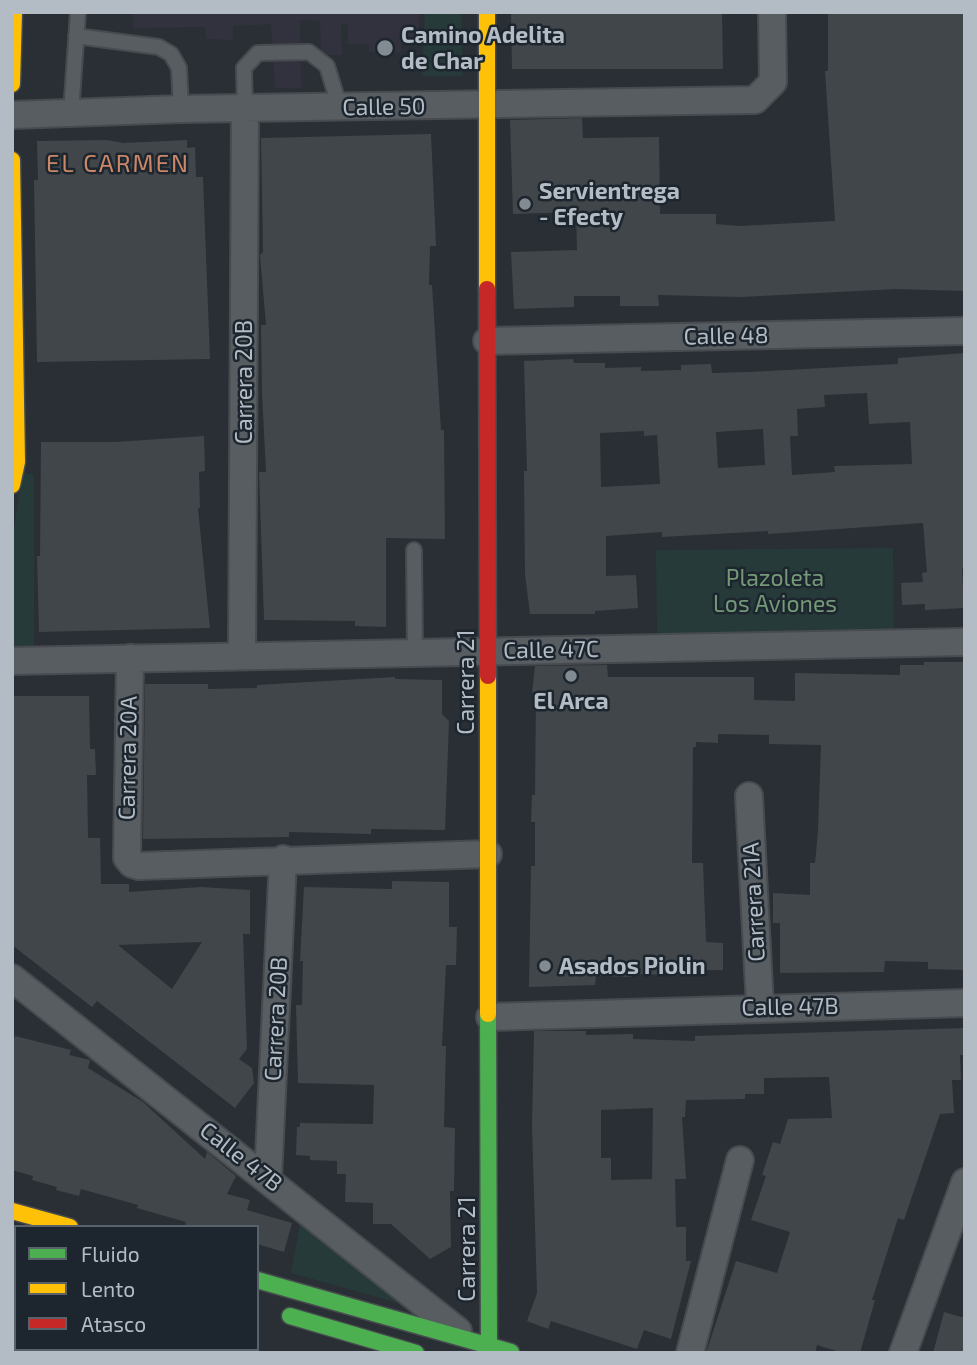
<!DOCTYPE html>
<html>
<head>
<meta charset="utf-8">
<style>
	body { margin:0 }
	#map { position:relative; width:977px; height:1365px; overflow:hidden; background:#292f34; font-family:"Exo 2",sans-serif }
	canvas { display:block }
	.frame { position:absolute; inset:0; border:14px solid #b3bcc5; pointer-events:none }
	.legend { position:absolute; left:14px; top:1225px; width:245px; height:126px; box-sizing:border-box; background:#1d262e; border:2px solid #59626a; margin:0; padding:9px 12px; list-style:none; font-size:21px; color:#b3bcc5 }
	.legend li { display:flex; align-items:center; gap:14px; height:35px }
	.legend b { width:35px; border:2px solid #59626a }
</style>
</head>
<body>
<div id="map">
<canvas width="977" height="1365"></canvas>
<div class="frame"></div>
<ul class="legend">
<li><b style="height:9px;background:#4caf50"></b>Fluido</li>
<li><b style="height:9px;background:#ffc107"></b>Lento</li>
<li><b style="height:9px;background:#c62828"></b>Atasco</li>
</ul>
</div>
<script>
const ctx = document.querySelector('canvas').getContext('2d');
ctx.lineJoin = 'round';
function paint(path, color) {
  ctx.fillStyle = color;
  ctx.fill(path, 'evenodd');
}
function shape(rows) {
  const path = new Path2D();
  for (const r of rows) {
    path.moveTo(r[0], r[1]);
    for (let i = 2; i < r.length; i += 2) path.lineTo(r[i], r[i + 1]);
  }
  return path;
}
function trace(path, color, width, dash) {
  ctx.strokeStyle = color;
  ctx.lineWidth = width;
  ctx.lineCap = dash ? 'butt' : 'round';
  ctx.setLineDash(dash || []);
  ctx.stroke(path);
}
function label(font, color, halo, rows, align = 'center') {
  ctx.font = font + ' "Exo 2",sans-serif';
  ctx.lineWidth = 5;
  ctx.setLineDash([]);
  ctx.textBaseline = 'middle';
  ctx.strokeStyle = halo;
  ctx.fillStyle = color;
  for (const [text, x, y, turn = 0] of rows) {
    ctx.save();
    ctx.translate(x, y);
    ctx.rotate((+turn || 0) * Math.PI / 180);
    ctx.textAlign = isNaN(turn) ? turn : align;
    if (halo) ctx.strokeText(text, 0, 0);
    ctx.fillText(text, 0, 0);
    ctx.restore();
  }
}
const medical = shape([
	[133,12,419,12,419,44,401,44,401,53,369,52,369,44,348,44,348,25,341,24,342,55,321,55,320,21,300,20,301,88,275,88,271,24,233,26,233,40,206,39,205,27,133,28]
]);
const green = shape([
	[425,12,461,12,463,76,422,76],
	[23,472,34,475,34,648,12,648,12,540],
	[893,548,894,633,657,635,656,550],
	[302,1213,405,1305,291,1273]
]);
const building = shape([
	[511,12,722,12,723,69,512,69],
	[828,12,965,12,965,291,897,289,741,297,658,295,659,306,620,306,620,296,574,296,574,307,514,309,511,252,577,250,576,212,513,214,510,120,582,118,583,138,659,137,660,214,716,214,716,224,739,226,835,221,825,71,828,71],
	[431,134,436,246,430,246,429,285,432,285,441,430,444,430,445,539,386,538,386,627,355,626,355,621,264,620,259,472,266,472,262,393,261,325,266,325,260,255,263,252,261,138],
	[107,140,123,143,187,140,187,148,195,147,196,177,203,177,210,359,37,362,34,180,38,180,37,141],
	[965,353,965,568,962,568,964,608,925,610,925,604,902,605,901,583,923,582,922,573,927,572,923,523,768,534,768,531,662,537,662,532,606,536,606,576,636,575,638,608,595,611,595,614,530,614,525,574,524,471,527,471,524,361,573,359,574,363,605,363,605,368,641,367,641,371,681,370,681,365,711,364,712,373,749,372,898,364,898,358],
	[867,393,869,424,910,422,912,464,834,466,835,472,792,475,790,436,798,436,797,409,825,407,824,395],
	[763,429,765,465,718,468,716,432],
	[644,431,644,436,657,435,660,484,601,487,600,433],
	[204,436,205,471,199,472,200,508,198,508,210,628,39,632,37,556,40,556,41,442,115,442],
	[924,662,965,662,965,970,928,969,928,962,885,961,884,972,780,973,780,923,773,923,773,893,810,895,810,863,815,863,818,831,821,745,769,744,769,735,718,734,718,743,696,742,696,747,693,747,692,863,703,863,706,942,723,943,723,970,705,970,705,976,632,974,632,977,596,976,595,985,529,987,531,866,535,866,535,822,531,822,532,795,535,795,536,692,532,693,535,666,607,665,608,677,754,677,754,700,795,701,795,673,900,675,900,665,924,665],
	[395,677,395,679,442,680,442,714,449,721,445,830,371,829,371,834,289,832,289,837,143,839,145,684,208,684,208,689,257,688,257,685],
	[12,696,89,696,90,749,95,749,96,775,87,775,88,838,100,838,101,884,129,884,129,892,201,887,250,890,250,934,243,934,247,1049,239,1059,252,1068,254,1083,235,1108,97,1001,92,1007,12,945],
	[202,942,172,989,118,945],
	[392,881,449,882,449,927,457,927,456,965,446,965,442,1046,446,1046,444,1127,455,1128,454,1191,450,1191,451,1247,430,1259,391,1224,373,1224,373,1203,345,1202,346,1174,337,1174,337,1161,310,1160,310,1156,296,1155,297,1127,300,1127,300,1123,373,1124,374,1085,298,1083,296,1005,302,1005,303,961,300,961,304,887,392,889],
	[965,1028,965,1055,960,1055,961,1080,952,1080,954,1113,940,1114,904,1220,898,1218,872,1300,875,1300,860,1353,843,1353,817,1345,815,1353,706,1353,736,1261,777,1273,790,1232,751,1220,766,1176,762,1175,773,1142,780,1144,788,1119,832,1118,829,1077,764,1078,764,1094,745,1094,745,1099,686,1100,685,1117,682,1117,686,1179,675,1179,676,1227,686,1227,686,1261,691,1261,671,1339,644,1330,637,1349,551,1321,548,1329,527,1321,537,1293,532,1126,534,1031,586,1031,586,1035,633,1034,633,1039,695,1041,695,1036],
	[653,1108,652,1179,611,1180,611,1158,601,1158,601,1110],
	[15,1036,71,1050,69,1055,90,1060,88,1068,143,1102,205,1159,207,1152,236,1176,227,1194,250,1200,247,1210,292,1223,284,1252,257,1244,257,1227,185,1227,186,1222,137,1208,138,1205,81,1189,79,1196,56,1190,57,1187,32,1180,33,1176,12,1170,12,1047],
	[944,1312,965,1318,965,1353,933,1353]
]);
const lane = shape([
	[76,36,159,47,171,54,179,68,181,109],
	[245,108,244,68,258,53,309,52,327,66,340,108],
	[71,113,78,12],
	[414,550,415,653]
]);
const street = shape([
	[12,115,181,109,755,100,773,82,772,12],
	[487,341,965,331],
	[242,656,245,108],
	[130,658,127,858,132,864,139,866,488,854],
	[12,661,965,642],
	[749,796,760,1007],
	[12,978,458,1331],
	[490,1017,965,1003],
	[268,1178,283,859],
	[690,1353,740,1160],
	[903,1353,965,1182]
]);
const fast = shape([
	[488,1014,489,1353],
	[257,1280,511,1352],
	[290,1316,416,1353]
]);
const slow = shape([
	[487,12,487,289],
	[12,84,14,12],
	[12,160,17,462,12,485],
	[488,676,488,1014],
	[12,1211,70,1227]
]);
const jam = shape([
	[487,289,488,676]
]);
const markers = [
	[385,48,9,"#838b92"],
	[525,204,7,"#838b92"],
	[571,676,7,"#838b92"],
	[545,966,7,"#838b92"]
];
const poiNames = [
	["Camino Adelita",401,35],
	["de Char",401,61],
	["Servientrega",539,191],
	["- Efecty",539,217],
	["El Arca",571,701,"center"],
	["Asados Piolin",559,966]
];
const streetNames = [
	["Calle 50",384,107,-1],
	["Calle 48",726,336,-1],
	["Carrera 20B",244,382,-90],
	["Calle 47C",551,650,-1],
	["Carrera 21",466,682,-90],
	["Carrera 20A",128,758,-89],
	["Carrera 21A",754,902,-93],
	["Calle 47B",790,1007,-1],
	["Carrera 20B",276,1019,-87],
	["Calle 47B",241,1157,38],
	["Carrera 21",467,1249,-90]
];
const parkNames = [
	["Plazoleta",775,578],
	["Los Aviones",775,604]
];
const neighbourhoodNames = [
	["EL CARMEN",118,164]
];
paint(medical, '#31323d');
paint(green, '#273a3a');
paint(building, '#41464a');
trace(lane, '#474b4f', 18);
trace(street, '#474b4f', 30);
trace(fast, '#474b4f', 19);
trace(slow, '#474b4f', 19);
trace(jam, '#474b4f', 19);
trace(lane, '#585d62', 14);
trace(street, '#585d62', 26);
trace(fast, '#4caf50', 16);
trace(slow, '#ffc107', 16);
trace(jam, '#c62828', 16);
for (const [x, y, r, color] of markers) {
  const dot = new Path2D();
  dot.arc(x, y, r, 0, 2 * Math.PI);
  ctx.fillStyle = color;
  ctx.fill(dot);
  trace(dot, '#1d262e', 2.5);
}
label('bold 23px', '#b3bcc5', '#1d262e', poiNames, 'left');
label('23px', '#b3bcc5', '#1d262e', streetNames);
label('23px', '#739977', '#1d262e', parkNames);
ctx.letterSpacing = '2px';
label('24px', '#cb8868', '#1d262e', neighbourhoodNames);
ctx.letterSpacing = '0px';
</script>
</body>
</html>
